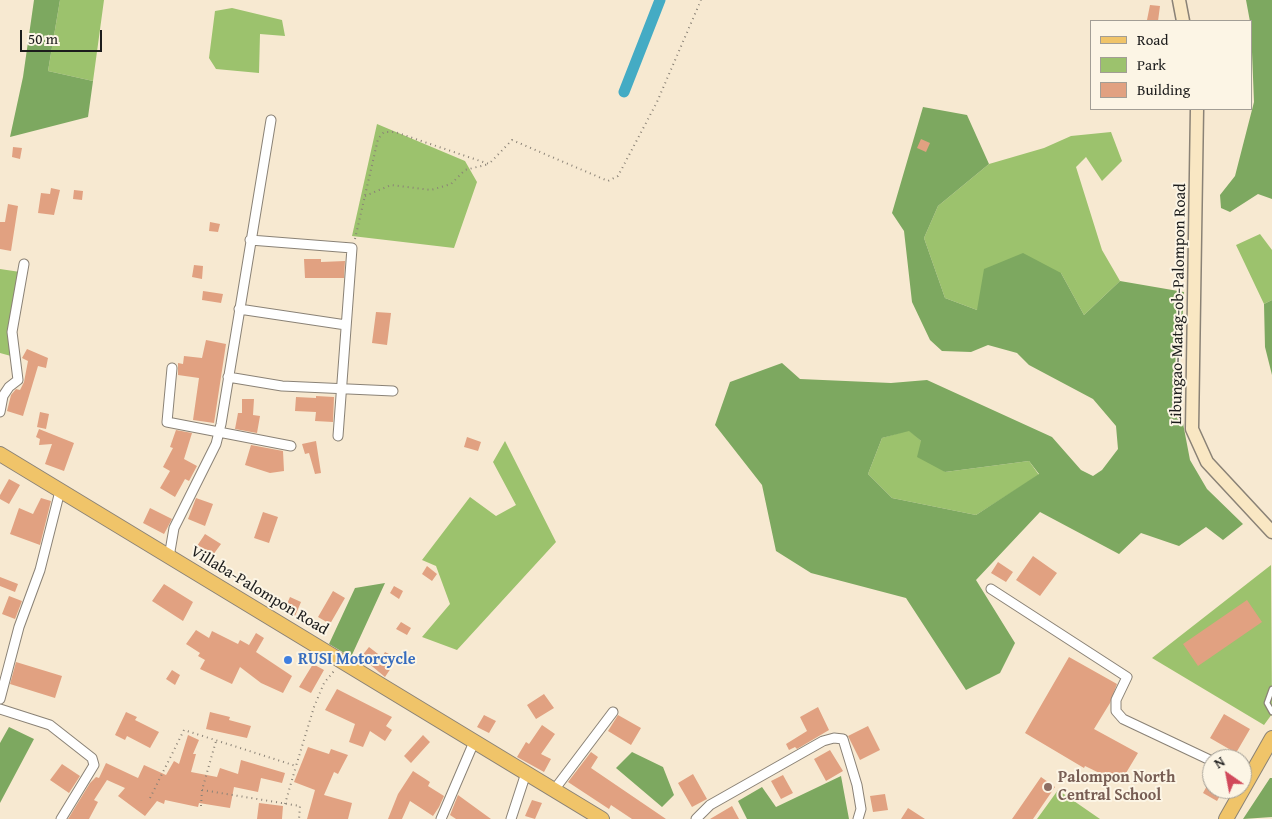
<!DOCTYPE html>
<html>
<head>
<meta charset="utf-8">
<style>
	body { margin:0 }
	#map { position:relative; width:1272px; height:819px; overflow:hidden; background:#f7e9d1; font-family:"Gentium Book Plus",serif }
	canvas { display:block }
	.legend { position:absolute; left:1090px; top:20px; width:162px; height:90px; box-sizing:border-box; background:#fcf5e5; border:1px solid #a29e95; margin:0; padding:6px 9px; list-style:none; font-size:15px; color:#1c1c1c }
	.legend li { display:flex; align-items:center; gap:10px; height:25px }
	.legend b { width:25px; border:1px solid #a29e95 }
	.north { position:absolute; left:1202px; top:749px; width:50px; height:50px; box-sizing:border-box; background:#fcf5e5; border:1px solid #a29e95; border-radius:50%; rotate:327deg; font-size:14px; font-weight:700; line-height:20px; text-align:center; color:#1c1c1c }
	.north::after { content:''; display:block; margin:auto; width:18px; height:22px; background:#d1495b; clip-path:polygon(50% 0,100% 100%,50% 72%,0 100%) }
	.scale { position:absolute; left:20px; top:30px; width:82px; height:22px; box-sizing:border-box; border:2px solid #1c1c1c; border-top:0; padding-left:6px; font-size:15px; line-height:18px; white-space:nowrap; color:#1c1c1c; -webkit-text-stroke:4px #fcf5e5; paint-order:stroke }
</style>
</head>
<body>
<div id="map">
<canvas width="1272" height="819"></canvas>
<ul class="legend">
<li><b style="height:6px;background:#f0c469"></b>Road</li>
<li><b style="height:14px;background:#9cc26d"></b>Park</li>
<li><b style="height:14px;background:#e1a181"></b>Building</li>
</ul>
<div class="north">N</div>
<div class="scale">50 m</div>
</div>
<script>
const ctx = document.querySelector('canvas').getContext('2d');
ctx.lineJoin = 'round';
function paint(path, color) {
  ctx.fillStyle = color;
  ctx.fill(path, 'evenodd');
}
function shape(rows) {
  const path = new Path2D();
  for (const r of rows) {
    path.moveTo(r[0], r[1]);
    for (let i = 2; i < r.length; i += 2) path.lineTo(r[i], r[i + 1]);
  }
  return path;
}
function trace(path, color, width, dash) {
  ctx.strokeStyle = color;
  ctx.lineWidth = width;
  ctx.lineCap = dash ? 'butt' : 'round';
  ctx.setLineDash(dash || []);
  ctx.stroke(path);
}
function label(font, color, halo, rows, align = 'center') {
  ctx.font = font + ' "Gentium Book Plus",serif';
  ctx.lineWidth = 4;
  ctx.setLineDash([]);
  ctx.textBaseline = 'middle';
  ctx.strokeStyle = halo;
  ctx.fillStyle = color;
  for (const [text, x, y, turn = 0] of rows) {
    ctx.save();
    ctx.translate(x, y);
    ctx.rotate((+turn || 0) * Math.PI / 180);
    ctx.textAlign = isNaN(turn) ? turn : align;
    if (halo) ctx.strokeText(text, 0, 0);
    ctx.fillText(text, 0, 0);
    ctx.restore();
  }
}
const green = shape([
	[60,0,104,0,93,81,48,71],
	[232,8,282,20,285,36,260,34,259,73,216,69,209,58,215,11],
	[377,124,465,161,477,182,454,248,352,236],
	[1111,132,1122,161,1102,181,1086,157,1076,167,1102,250,1120,281,1084,315,1061,273,977,310,945,298,924,238,938,206,989,164,1044,148,1071,136],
	[1260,234,1272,250,1272,300,1264,304,1236,245],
	[0,269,27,273,11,356,0,353],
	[909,430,921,441,945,472,1029,461,1039,475,976,515,892,498,868,474,882,438],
	[505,441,556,542,457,650,422,637,450,604,436,566,422,560,470,497,496,516,516,505,493,462],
	[1271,565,1272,714,1264,725,1152,658],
	[1058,790,1100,819,1037,819]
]);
const forest = shape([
	[34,0,60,0,48,71,93,81,88,117,10,137,23,77],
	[1246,0,1272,0,1272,199,1258,194,1230,212,1221,208,1220,195,1235,176,1254,102,1251,27],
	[923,107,967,115,989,164,938,206,924,238,945,298,977,310,984,269,1023,253,1061,273,1084,315,1120,281,1184,292,1178,397,1190,460,1207,489,1243,524,1223,540,1206,527,1179,546,1141,533,1119,554,1040,512,976,580,1015,643,1000,673,966,690,906,598,811,573,776,551,762,485,715,425,730,382,782,363,800,379,891,383,927,380,1052,437,1081,470,1093,476,1102,470,1118,449,1116,426,1093,399,1029,365,1017,353,988,345,971,352,942,351,930,340,912,302,904,231,892,213],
	[909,431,921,441,917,457,945,472,1029,461,1039,474,976,515,892,498,868,474,882,438],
	[1272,300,1272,375,1265,347,1264,304],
	[385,583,351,657,329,644,355,588],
	[9,727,34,739,0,803,0,743],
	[632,752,663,767,674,795,662,807,616,768],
	[841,776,849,819,747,819,738,801,762,787,776,807],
	[1270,778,1272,778,1272,817,1243,819]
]);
const canal = shape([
	[624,92,660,0]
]);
const building = shape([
	[1150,5,1160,6,1158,21,1147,20],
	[921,139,930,143,926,152,917,148],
	[13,147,22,148,20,159,12,157],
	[51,188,60,190,54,215,38,213,41,193,50,194],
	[74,190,83,191,82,200,73,199],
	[8,204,18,206,11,251,0,249,0,222,5,222],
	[210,222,220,224,218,232,209,231],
	[304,259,321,259,321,262,345,261,344,278,305,278],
	[194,265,203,266,202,279,192,277],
	[203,291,223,294,221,303,202,300],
	[376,312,391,313,387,345,372,343],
	[206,340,226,344,214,423,193,420,199,378,178,375,178,363,183,364,184,356,202,358],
	[27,349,48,358,46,368,38,366,23,416,7,411,11,395,16,389,20,390,24,382,28,361,22,358],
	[316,396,334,397,333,422,315,421,316,412,295,411,296,397,316,398],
	[242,399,254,399,253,415,260,416,257,433,235,429,238,413,242,413],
	[40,412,49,414,46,429,37,427],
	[39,429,74,443,64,471,45,464,52,444,39,445,40,439,36,437],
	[176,430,192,433,184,459,197,466,189,481,185,479,175,497,160,488,170,471,163,467,173,448,170,447],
	[467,437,481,442,478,451,464,447],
	[316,441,321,473,315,474,309,453,305,454,302,444],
	[251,445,283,451,284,471,270,473,245,465],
	[9,479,20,485,9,504,0,499,0,495],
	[41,498,51,501,40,545,10,534,19,508,33,514],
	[196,498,213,504,205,526,188,519],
	[150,508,172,519,164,534,143,523],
	[263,512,278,517,269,543,254,538],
	[205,534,221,544,210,559,195,549],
	[1033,556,1057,573,1040,596,1016,580],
	[998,562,1013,572,1006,582,991,573],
	[427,566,437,574,432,581,422,574],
	[0,577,18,584,15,592,0,586],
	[164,584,193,602,183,621,152,601],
	[394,586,403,591,399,599,390,593],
	[333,591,345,598,330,624,318,617],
	[9,596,22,601,15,619,2,614],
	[290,597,301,602,295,616,284,611],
	[1247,600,1262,622,1198,666,1183,644],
	[401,622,411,628,407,635,396,629],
	[196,630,209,638,212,631,238,644,240,640,249,645,256,633,264,638,256,652,292,676,283,693,261,683,240,667,232,684,200,669,205,660,198,656,200,653,186,644],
	[369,647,382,657,385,652,395,657,389,666,391,668,385,677,361,657],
	[1069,657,1117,684,1110,703,1094,729,1138,753,1120,783,1085,766,1084,768,1025,733],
	[16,662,62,676,55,698,10,684],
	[313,664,324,670,311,693,299,687],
	[172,670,180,675,175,685,166,679],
	[337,689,392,717,386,726,392,730,385,741,370,731,363,747,349,742,355,724,325,710],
	[544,694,554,708,536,719,527,705],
	[818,707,829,730,797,749,795,747,789,750,786,744,807,731,800,717],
	[126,712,137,717,135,720,159,732,150,748,127,736,125,740,115,735],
	[210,712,230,717,229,720,251,726,247,738,206,729],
	[1224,714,1250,729,1236,753,1210,738],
	[484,715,496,721,489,733,477,727],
	[618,715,641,728,631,745,608,731],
	[542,725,555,734,541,754,551,759,544,772,517,757,526,742,529,744],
	[868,726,880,750,860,760,848,736],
	[188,735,199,740,193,754,196,754,191,772,217,777,220,768,238,774,241,760,285,773,282,783,261,778,258,792,234,787,230,808,199,803,198,807,165,800,164,804,157,801,145,816,118,796,125,788,107,780,94,800,98,802,89,819,68,819,90,783,96,777,99,778,106,763,138,778,144,765,166,775,174,761,179,764],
	[423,735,430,742,411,763,404,756],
	[308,747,329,754,331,749,348,755,338,774,334,772,324,795,352,803,348,819,307,819,315,790,294,782],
	[830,750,843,771,826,781,814,759],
	[591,752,598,757,591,768,666,819,632,819,611,805,609,809,568,782],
	[62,764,80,776,69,793,50,780],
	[413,771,430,782,428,786,444,796,439,807,433,816,410,801,402,819,388,819,398,794],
	[693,774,707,799,692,807,678,783],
	[783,775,793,793,781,799,771,781],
	[1041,777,1055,787,1033,819,1012,819],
	[1208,784,1212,789,1222,792,1217,801,1203,793],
	[885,794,888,810,873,812,870,796],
	[458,795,491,819,456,819,450,815],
	[532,800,542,803,535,819,525,816],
	[259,803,283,806,282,819,257,819],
	[732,806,739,819,710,819],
	[908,808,925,819,901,819]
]);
const path = shape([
	[365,196,391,185,431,190,451,184,465,170,489,164],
	[355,239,378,139,384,132,395,132,489,164,512,140,608,181,618,176,657,102,701,0],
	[202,790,300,806,299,819],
	[150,798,184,730,296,766,314,707,324,683,334,671],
	[285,804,296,766],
	[201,806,202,790,216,741]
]);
const lane = shape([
	[1272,689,1267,703,1272,712]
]);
const street = shape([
	[250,240,352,248,338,436],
	[239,309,346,325],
	[172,368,167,422,291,446],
	[228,377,282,386,393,391],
	[0,412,3,396,9,387,18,380,12,332,24,264],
	[169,557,174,528,216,444,221,424,271,120],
	[991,589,1127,677,1116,700,1116,711,1123,719,1212,761],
	[0,699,19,627,40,570,60,491],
	[0,709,50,725,92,758,94,765,61,819],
	[554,790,613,712],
	[441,819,474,742],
	[511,819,526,773],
	[696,819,710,805,823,741,834,738,843,739,857,785,861,809,858,819]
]);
const secondary = shape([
	[1179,0,1183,21],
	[1197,109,1192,429,1207,462,1272,532]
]);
const primary = shape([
	[0,454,602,819],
	[1226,819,1272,738]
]);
const markers = [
	[288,660,5,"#3f7fe0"],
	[1048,787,5,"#8d6e63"]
];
const streetNames = [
	["Libungao-Matag-ob-Palompon Road",1179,304,-89],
	["Villaba-Palompon Road",259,591,31]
];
const shopNames = [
	["RUSI Motorcycle",298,660]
];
const educationNames = [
	["Palompon North",1058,778],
	["Central School",1058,796]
];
paint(green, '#9cc26d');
paint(forest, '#7da860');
trace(canal, '#44abc4', 11);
paint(building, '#e1a181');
trace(lane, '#8a8276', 7);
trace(street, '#8a8276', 11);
trace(secondary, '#8a8276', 15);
trace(primary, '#8a8276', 16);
trace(path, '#8a8276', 2, [1, 4]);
trace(lane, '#fff', 4.5);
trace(street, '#fff', 9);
trace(secondary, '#f9e7c3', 12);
trace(primary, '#f0c469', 14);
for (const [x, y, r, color] of markers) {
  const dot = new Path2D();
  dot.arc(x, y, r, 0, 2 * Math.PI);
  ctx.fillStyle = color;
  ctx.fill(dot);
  trace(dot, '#fcf5e5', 2);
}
label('16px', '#1c1c1c', '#fcf5e5', streetNames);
label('bold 16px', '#366cbe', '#fcf5e5', shopNames, 'left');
label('bold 16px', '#785e54', '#fcf5e5', educationNames, 'left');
</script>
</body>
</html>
